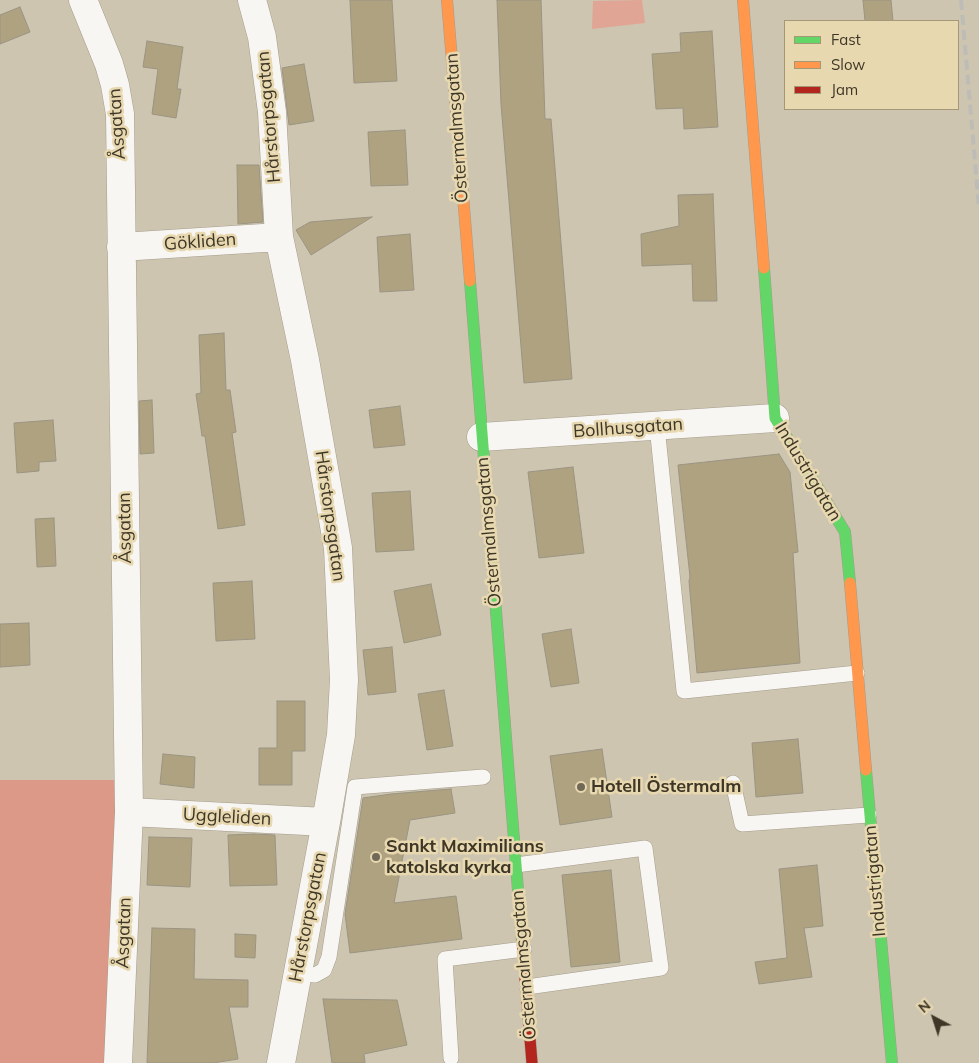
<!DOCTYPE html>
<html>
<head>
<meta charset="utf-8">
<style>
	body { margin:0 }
	#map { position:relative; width:979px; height:1063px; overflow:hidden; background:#cec5b0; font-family:Mulish,sans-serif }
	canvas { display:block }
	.legend { position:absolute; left:784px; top:20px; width:175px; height:90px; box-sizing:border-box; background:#e8d8b0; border:1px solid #a49879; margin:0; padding:6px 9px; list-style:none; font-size:15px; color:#3e3727 }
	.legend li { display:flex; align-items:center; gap:10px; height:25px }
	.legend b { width:25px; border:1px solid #a49879 }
	.north { position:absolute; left:909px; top:993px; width:50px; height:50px; -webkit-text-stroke:4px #e8d8b0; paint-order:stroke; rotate:320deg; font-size:14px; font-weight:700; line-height:20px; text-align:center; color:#3e3727 }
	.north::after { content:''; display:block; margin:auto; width:18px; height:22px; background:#3e3727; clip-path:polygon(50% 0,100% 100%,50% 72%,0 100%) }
</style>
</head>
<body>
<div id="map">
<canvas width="979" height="1063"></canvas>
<ul class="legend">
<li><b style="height:6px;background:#63d668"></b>Fast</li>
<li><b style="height:6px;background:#ff974d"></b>Slow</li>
<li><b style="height:6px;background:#b3261e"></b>Jam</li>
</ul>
<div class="north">N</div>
</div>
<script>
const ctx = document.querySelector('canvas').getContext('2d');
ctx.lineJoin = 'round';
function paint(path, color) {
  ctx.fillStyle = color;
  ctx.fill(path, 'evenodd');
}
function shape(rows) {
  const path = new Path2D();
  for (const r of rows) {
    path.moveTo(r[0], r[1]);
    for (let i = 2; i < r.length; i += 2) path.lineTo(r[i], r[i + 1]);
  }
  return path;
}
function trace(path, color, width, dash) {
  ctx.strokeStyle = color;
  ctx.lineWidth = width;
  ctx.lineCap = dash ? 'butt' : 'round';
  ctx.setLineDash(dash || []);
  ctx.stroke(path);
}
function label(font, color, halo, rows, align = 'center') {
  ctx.font = font + ' Mulish,sans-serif';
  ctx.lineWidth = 5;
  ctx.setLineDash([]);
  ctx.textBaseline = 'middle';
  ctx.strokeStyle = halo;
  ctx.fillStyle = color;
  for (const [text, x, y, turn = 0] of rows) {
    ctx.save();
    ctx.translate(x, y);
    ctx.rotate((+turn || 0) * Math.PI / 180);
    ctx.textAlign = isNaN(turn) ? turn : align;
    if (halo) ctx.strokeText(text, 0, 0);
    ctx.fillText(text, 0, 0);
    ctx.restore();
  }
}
const green = shape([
	[642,0,645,23,592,29,593,1]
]);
const forest = shape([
	[0,780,130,780,117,1063,0,1063]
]);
const building = shape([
	[350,0,392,0,397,81,354,83,350,0],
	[497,0,541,0,545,119,551,119,572,379,524,383,501,104,497,0],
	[863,0,891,0,893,21,865,21,863,0],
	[20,7,30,32,0,44,0,15,20,7],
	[712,31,718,127,684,129,683,108,656,109,652,54,681,52,680,33,712,31],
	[147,41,183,47,177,89,181,89,176,118,152,114,158,69,143,67,147,41],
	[304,64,314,121,289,125,282,68,304,64],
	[405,130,408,185,371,186,368,132,405,130],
	[237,165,259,165,263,222,238,224,237,165],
	[713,194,717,301,693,301,692,264,642,266,641,234,679,226,678,195,713,194],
	[372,217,311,255,296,230,310,222,372,217],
	[410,234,414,290,380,292,377,237,410,234],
	[224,333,226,390,230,390,236,432,232,433,245,525,218,529,205,436,202,436,196,394,201,393,199,335,224,333],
	[152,400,154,453,140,454,139,401,152,400],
	[400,406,405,445,374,448,369,410,400,406],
	[53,420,56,461,39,462,39,471,17,473,14,423,53,420],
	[779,454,790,472,798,552,793,553,800,663,697,673,689,581,690,577,678,465,779,454],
	[573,467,584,553,539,558,528,472,573,467],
	[410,491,414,550,376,552,372,493,410,491],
	[54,518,56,566,37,567,35,519,54,518],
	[252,581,255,639,216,641,213,583,252,581],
	[431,584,441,635,404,643,394,591,431,584],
	[29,623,30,665,0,667,0,624,29,623],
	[571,629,579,683,551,687,542,634,571,629],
	[392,647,396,692,368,695,363,650,392,647],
	[444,690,453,746,427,750,418,694,444,690],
	[277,701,305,701,305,751,292,751,292,785,259,785,259,748,277,748,277,701],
	[798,739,803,793,756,797,752,743,798,739],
	[602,749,612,817,560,825,550,756,602,749],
	[163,754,195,757,194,788,160,784,163,754],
	[451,789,455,813,410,820,394,903,456,896,462,939,350,953,345,914,363,798,391,794,451,789],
	[254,834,275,835,277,885,230,886,228,835,254,834],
	[149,837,192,838,190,887,147,885,149,837],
	[817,865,823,926,804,928,812,977,759,984,755,962,787,958,779,869,817,865],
	[611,870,620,962,571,967,562,875,611,870],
	[152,928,195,929,194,979,248,980,248,1007,229,1007,238,1059,213,1063,147,1063,152,928],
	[235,934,256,935,255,958,235,957,235,934],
	[323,999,397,1000,407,1045,364,1054,365,1063,332,1063,323,999]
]);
const lane = shape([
	[657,426,684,691,857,673],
	[733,783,742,824,869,815],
	[516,865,645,848,661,968,527,987],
	[298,973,315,975,324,970,329,957,355,787,483,777],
	[451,1058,445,959,524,949]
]);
const street = shape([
	[83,0,109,64,115,85,120,114,129,812,118,1063],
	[252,0,262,37,272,112,279,237,305,360,338,548,344,680,341,735,326,822,281,1063],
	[121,247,279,237],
	[481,437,775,418],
	[129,812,326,822]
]);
const fast = shape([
	[764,268,775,418,845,532,850,583],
	[470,281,522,941],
	[866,770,892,1063]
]);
const slow = shape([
	[447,0,470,281],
	[743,0,764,268],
	[850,583,866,770]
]);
const jam = shape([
	[522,941,532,1063]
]);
const rail = shape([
	[961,0,979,208]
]);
const markers = [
	[581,787,5,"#706957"],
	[376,857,5,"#706957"]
];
const streetNames = [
	["Hårstorpsgatan",269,117,-95],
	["Åsgatan",117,124,-94],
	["Östermalmsgatan",457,128,-94],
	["Gökliden",200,242,-4],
	["Bollhusgatan",628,428,-4],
	["Industrigatan",808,472,59],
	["Hårstorpsgatan",330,516,82],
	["Åsgatan",125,528,-91],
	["Östermalmsgatan",489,532,-95],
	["Uggleliden",227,817,3],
	["Industrigatan",875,881,-95],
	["Hårstorpsgatan",308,917,-79],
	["Åsgatan",124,933,-88],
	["Östermalmsgatan",524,965,-95]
];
const poiNames = [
	["Hotell Östermalm",591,787],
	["Sankt Maximilians",386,847],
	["katolska kyrka",386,868]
];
paint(green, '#e0a594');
paint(forest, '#dc9988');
paint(building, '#afa280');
trace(building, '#9a9483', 1);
trace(lane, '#a39c8c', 16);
trace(street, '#a39c8c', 29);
trace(fast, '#a39c8c', 12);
trace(slow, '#a39c8c', 12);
trace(jam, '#a39c8c', 12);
trace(lane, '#f8f6f3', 15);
trace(street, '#f8f6f3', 28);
trace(fast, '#63d668', 11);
trace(slow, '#ff974d', 11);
trace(jam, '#b3261e', 11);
trace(rail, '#bebcb6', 4, [10, 5]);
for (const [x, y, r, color] of markers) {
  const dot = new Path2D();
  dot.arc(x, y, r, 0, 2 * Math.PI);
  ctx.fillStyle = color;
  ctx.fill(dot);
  trace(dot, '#e8d8b0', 2);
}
label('18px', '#3e3727', '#e8d8b0', streetNames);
label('bold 18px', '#3e3727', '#e8d8b0', poiNames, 'left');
</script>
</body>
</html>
